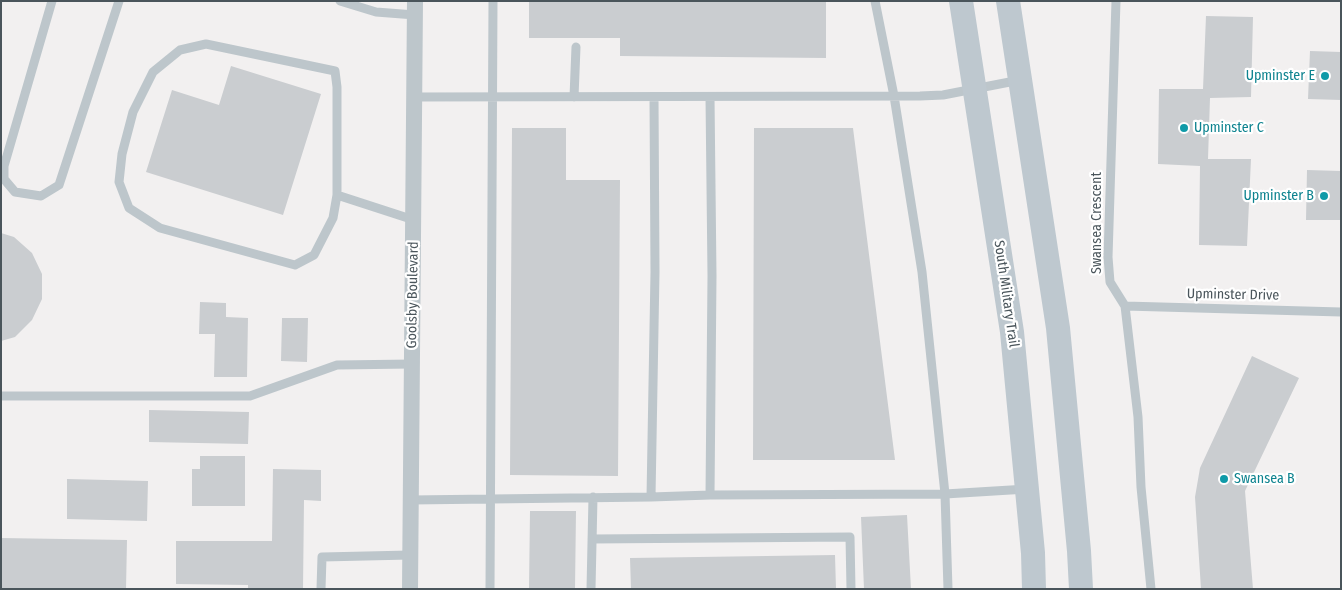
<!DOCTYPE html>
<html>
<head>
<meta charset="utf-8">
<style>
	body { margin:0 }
	#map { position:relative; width:1342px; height:590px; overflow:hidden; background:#f2f0f0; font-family:"Fira Sans Condensed",sans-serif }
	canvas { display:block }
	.frame { position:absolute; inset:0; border:2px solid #4a555b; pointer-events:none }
</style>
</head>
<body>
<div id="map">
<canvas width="1342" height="590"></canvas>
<div class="frame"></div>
</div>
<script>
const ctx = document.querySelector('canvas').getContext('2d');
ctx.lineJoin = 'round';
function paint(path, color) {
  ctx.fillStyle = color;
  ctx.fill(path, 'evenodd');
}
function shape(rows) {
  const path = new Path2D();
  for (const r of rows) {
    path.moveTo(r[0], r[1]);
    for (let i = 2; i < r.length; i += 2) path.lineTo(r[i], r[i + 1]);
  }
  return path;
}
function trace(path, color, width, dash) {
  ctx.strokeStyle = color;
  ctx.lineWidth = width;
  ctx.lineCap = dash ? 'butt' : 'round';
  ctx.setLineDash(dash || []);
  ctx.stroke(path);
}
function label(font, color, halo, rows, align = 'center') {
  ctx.font = font + ' "Fira Sans Condensed",sans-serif';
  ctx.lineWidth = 4.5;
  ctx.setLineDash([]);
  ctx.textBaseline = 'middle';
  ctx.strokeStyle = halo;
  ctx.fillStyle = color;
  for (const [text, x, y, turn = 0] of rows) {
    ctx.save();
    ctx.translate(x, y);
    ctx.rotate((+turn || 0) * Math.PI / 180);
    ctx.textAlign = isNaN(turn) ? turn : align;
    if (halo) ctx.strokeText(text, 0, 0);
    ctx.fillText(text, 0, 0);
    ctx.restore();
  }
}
const building = shape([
	[529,1,826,1,826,58,620,56,620,38,529,38],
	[1206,16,1253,17,1251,97,1210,98,1208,159,1251,159,1247,246,1199,245,1200,166,1158,164,1159,89,1203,89],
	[1310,51,1341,52,1341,100,1308,99],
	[231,66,321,94,283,215,146,172,172,90,219,105],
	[512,128,566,128,566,180,620,180,618,476,510,475],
	[754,128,853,128,895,460,753,460],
	[1307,170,1341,171,1341,220,1306,220],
	[1,233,14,237,32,253,42,274,42,299,32,320,15,337,1,341],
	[200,302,226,303,226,317,248,318,247,377,214,377,215,334,199,334],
	[282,318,308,318,307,362,281,361],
	[1252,356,1299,378,1245,491,1253,589,1201,589,1195,497,1200,468],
	[149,410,249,412,248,444,149,442],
	[200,456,245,456,245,506,192,506,192,469,200,469],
	[273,469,321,470,321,501,304,500,303,589,248,589,248,585,176,584,176,541,272,541],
	[67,479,148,481,147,521,67,519],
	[530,511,576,511,575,589,529,589],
	[907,515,911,589,864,589,861,517],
	[1,538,127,540,126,589,1,589],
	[835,555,836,589,631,589,630,558]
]);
const lane = shape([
	[52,1,4,166,4,179,15,192,41,196,59,185,119,1],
	[340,1,376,12,415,15],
	[875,1,894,96,922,272,945,494,1027,489],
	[1116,1,1108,257,1110,282,1125,306,1138,417,1141,487,1151,589],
	[415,97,920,96,943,95,1020,80],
	[574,97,576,47],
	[654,97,655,272,651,497,710,495],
	[710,97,712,276,710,495,945,494,948,589],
	[337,195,333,218,314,255,295,265,160,228,129,208,119,182,122,154,133,112,153,72,180,50,206,44,335,71,337,87,337,195,414,220],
	[1125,306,1341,312],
	[1,396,250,396,337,365,412,364],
	[411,500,651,497],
	[592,539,850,537,851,589],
	[321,589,322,557,410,555],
	[490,589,493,1],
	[591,589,593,497]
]);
const street = shape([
	[410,589,415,1]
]);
const secondary = shape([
	[961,1,1012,332,1033,553,1034,589],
	[1008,1,1058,328,1079,551,1081,589]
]);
const markers = [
	[1325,76,5,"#0f9aa8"],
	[1184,128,5,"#0f9aa8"],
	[1324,196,5,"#0f9aa8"],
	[1224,479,5,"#0f9aa8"]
];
const cultureNames = [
	["Upminster E",1315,76],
	["Upminster C",1194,128,"left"],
	["Upminster B",1314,196],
	["Swansea B",1234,479,"left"]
];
const streetNames = [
	["Swansea Crescent",1097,223,-90],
	["South Military Trail",1006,294,82],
	["Goolsby Boulevard",413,295,-89],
	["Upminster Drive",1233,295,1]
];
paint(building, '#cacdd0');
trace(lane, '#bdc6cb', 9);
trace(street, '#bdc6cb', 16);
trace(secondary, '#bec8cf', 24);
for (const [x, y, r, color] of markers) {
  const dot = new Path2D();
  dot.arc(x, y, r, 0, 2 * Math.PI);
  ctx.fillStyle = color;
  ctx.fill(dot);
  trace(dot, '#fff', 2);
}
label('14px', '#0d838f', '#fff', cultureNames, 'right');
label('14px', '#4a555b', '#fff', streetNames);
</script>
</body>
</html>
